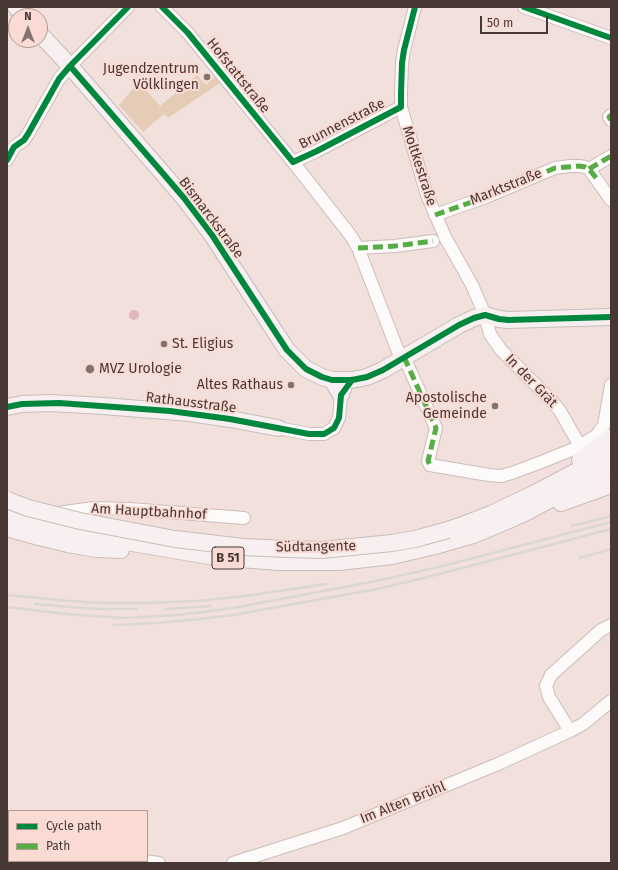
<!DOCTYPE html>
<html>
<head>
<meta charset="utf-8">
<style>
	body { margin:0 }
	#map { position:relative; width:618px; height:870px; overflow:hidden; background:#f1e0dc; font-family:"Fira Sans",sans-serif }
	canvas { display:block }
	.frame { position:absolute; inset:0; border:8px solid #473834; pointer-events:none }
	.legend { position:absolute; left:8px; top:810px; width:140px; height:52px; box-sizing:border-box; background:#fadbd3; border:1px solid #b29a93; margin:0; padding:5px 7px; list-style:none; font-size:12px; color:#473834 }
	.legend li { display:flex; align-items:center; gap:8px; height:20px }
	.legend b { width:20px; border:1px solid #b29a93 }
	.north { position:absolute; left:8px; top:8px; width:40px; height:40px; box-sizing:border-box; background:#fadbd3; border:1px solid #b29a93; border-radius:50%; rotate:0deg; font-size:11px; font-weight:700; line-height:16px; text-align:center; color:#473834 }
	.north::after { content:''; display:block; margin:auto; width:14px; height:18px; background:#82736f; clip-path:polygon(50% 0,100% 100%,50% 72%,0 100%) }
	.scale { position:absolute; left:480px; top:16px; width:68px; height:18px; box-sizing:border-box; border:2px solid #473834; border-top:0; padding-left:5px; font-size:12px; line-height:14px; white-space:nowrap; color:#473834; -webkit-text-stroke:3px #fadbd3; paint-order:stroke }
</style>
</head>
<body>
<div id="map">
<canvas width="618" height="870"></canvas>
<div class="frame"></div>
<ul class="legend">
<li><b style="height:5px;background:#00873e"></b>Cycle path</li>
<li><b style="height:5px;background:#56ac45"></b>Path</li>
</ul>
<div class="north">N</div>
<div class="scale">50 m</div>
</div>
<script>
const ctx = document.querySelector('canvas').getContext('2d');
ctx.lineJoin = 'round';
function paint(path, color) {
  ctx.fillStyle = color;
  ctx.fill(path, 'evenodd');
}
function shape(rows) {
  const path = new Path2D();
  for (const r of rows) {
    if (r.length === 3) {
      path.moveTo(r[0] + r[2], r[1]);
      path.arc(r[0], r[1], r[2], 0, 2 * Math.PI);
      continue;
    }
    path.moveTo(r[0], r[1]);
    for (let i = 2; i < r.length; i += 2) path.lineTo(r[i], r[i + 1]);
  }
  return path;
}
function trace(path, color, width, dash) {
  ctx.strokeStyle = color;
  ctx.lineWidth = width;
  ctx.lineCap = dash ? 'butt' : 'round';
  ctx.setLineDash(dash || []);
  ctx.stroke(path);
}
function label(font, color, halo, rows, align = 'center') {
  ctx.font = font + ' "Fira Sans",sans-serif';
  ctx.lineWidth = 4;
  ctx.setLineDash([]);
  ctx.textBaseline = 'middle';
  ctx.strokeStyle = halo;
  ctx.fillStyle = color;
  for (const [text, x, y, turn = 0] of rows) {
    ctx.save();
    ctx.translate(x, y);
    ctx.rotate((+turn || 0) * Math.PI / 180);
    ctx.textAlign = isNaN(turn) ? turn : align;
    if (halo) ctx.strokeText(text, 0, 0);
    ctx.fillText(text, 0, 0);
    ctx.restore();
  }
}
const green = shape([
	[197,75,206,85,215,77,220,83,168,118,164,114,143,132,119,105,139,82,160,106]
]);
const water = shape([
	[134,315,5]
]);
const minor = shape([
	[162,7,188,33,293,162,351,236,358,248,401,359],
	[415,7,404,50,402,63,401,93,401,107,427,195,445,237,472,285,485,315,490,334,501,350,552,401,560,411,580,446],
	[524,7,611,38],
	[611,115,609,117,611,120],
	[7,160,14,147,24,140,28,134,59,79,70,66,128,7],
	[293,162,317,151,401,107],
	[589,169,611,156],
	[435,215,486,197,555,168,570,166,579,166,585,167,589,169,611,200],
	[358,248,395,246,433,241],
	[404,357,436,428,428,461,430,465,489,475,501,476,512,473,544,461,576,448,596,436,604,425,611,385],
	[278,428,309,434,324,434,334,428,339,418,341,395,345,389],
	[57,513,94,508,130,509,244,518],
	[570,731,549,697,546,686,551,675,601,630,611,625],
	[144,861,159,863],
	[233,863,343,828,498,764,570,731,583,724,611,701]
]);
const major = shape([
	[16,7,24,16],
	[40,34,70,66,184,198,212,235,253,298,287,350,306,369,322,377,332,380,352,380,367,377,383,370,459,325,474,318,485,315,499,319,508,320,611,317],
	[332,380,341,395],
	[7,407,22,404,50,403,103,406,190,413,230,419,278,428],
	[580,460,611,437],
	[561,503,611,485],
	[7,514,73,533,215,557,279,562,339,562,392,556,435,546,473,535,495,526,525,513,611,467],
	[7,528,39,537,68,544,96,549,121,550],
	[448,530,468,523,491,514,535,493,611,453]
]);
const rail = shape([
	[572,526,611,516],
	[580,558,611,549],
	[7,595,70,601,100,603,150,603,198,601,245,596,327,584],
	[35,604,95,609,137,609],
	[7,607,66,614,123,618,177,615,195,613,233,608,376,581,443,566,611,522],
	[165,609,211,606],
	[114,625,156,623,200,619,233,615,377,589,424,578,611,529]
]);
const majorBridge = shape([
	[7,500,28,508,80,521,175,539,243,547,287,549,322,550,392,543,415,539,448,530]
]);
const quiet = shape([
	[611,115,609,117,611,120],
	[589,169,611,156],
	[435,215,486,197,555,168,579,166,585,167,589,169,597,179],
	[358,248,395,246,433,241],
	[404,357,436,428,428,461,430,465]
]);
const cycleway = shape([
	[162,7,188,33,293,162,317,151,401,107,401,93,402,63,404,50,415,7],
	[524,7,611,38],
	[70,66,160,170,184,198,212,235,253,298,287,350,306,369,322,377,332,380,352,380,367,377,383,370,459,325,474,318,485,315,499,319,508,320,611,317],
	[7,160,14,147,24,140,28,134,59,79,70,66,128,7],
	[7,407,22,404,59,403,170,411,230,419,309,434,324,434,334,428,339,418,341,395,352,380]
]);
const markers = [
	[207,77,4,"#82736f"],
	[164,344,4,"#82736f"],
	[90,369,5,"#82736f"],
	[291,385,4,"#82736f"],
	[495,406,4,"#82736f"]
];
const shields = [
	[228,558,32]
];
const shieldNames = [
	["B 51",228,558]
];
const poiNames = [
	["Jugendzentrum",199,69],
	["Völklingen",199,85],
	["St. Eligius",172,344,"left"],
	["MVZ Urologie",99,369,"left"],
	["Altes Rathaus",283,385],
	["Apostolische",487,398],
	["Gemeinde",487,414]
];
const streetNames = [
	["Hofstattstraße",238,76,51],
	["Brunnenstraße",342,124,-27],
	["Moltkestraße",419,166,72],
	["Marktstraße",506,187,-22],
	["Bismarckstraße",211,218,53],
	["In der Grät",531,381,46],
	["Rathausstraße",191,403,7],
	["Am Hauptbahnhof",149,512,3],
	["Südtangente",316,547,-1],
	["Im Alten Brühl",403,803,-22]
];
paint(green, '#e5ccb6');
paint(water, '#e2b5c1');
trace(minor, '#ccbdba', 14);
trace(major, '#c7bdbb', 18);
trace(minor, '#fdfafa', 12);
trace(major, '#f8eff0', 16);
trace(rail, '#dcd7d5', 2.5);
trace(majorBridge, '#c7bdbb', 18, []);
trace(majorBridge, '#f8eff0', 16);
trace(quiet, '#56ac45', 5, [10, 5]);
trace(cycleway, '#00873e', 6);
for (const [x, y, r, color] of markers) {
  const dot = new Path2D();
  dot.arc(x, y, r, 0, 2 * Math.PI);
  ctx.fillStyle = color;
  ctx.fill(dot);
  trace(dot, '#fadbd3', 1.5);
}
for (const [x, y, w] of shields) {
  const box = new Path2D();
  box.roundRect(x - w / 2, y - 11, w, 22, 3);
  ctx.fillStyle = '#fadbd3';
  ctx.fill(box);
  trace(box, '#473834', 1);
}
label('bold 13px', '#473834', null, shieldNames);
label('14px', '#473834', '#fadbd3', poiNames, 'right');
label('14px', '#473834', '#fadbd3', streetNames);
</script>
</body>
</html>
